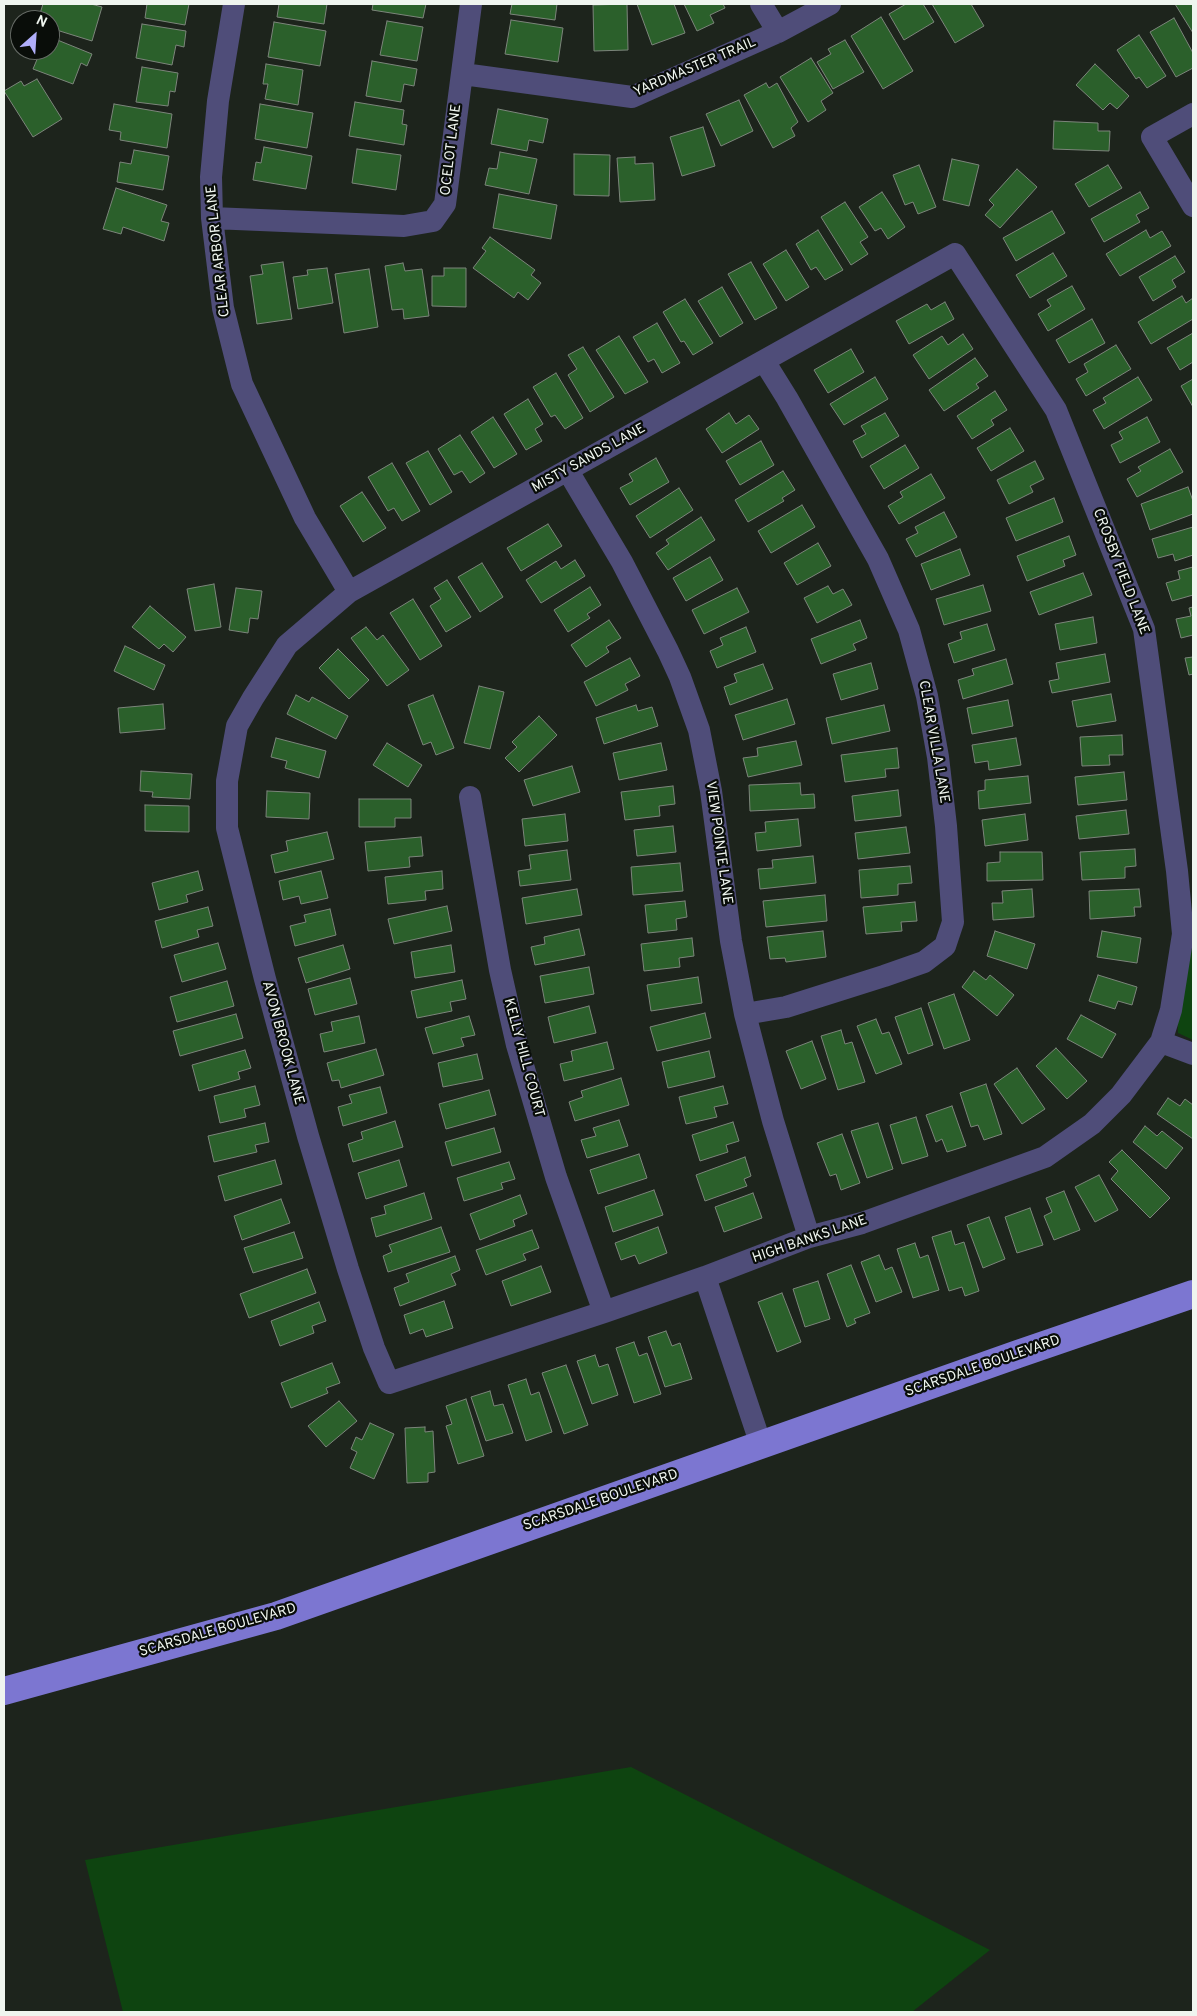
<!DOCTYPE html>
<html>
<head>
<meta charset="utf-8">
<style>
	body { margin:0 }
	#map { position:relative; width:1197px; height:2016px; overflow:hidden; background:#1d241c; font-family:Overpass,sans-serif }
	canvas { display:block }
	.frame { position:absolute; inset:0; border:5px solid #eff5ef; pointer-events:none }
	.north { position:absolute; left:10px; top:10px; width:50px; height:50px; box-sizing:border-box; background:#090d09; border:1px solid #656a65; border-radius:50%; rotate:26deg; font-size:14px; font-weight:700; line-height:20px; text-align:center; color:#eff5ef }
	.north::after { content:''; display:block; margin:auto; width:18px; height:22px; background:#b0aefa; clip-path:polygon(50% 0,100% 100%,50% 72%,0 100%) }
</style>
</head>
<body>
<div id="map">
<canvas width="1197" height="2016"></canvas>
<div class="frame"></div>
<div class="north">N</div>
</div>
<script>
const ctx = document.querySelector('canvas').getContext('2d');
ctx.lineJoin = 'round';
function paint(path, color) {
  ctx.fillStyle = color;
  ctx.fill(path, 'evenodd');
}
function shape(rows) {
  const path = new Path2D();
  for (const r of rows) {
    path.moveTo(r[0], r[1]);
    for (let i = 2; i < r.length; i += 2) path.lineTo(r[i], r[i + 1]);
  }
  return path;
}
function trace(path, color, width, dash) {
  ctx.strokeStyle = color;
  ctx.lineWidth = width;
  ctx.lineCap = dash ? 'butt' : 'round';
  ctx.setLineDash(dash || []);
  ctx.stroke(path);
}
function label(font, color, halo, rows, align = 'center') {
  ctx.font = font + ' Overpass,sans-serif';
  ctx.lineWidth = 4.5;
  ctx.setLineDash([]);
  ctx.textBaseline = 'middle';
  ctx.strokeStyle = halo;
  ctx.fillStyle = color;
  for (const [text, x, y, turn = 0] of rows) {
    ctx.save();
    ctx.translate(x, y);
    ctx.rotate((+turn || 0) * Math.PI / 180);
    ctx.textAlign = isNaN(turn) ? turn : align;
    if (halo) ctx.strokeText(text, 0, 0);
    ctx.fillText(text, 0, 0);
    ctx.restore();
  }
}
const green = shape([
	[1193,922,1193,1040,1178,1033,1176,982,1191,937],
	[631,1767,990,1950,912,2012,123,2012,85,1860]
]);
const building = shape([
	[43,4,91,4,102,7,92,41,50,28,50,20,38,20,43,4],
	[147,4,189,4,185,25,145,18,147,4],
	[279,4,327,4,324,24,277,17,279,4],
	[373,4,426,4,423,18,372,10,373,4],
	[512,4,557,4,555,20,510,14,512,4],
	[627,4,628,50,594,51,593,5,627,4],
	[637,4,674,4,685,33,652,45,637,4],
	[684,4,723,4,725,8,710,15,714,23,697,31,684,4],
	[906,4,923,4,934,22,904,40,889,14,906,4],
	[932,4,971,4,984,26,955,43,932,4],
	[1175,4,1193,4,1193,33,1175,4],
	[881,17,913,71,883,89,851,36,881,17],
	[1174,18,1193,53,1193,68,1176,77,1150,32,1174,18],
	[511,20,563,28,558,62,505,54,511,20],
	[387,21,423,27,417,61,380,55,387,21],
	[274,22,326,31,320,66,268,57,274,22],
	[142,24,186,31,184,47,176,45,172,65,136,58,142,24],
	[1139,35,1166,76,1147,88,1139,77,1136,79,1117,50,1139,35],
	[50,37,92,54,87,66,81,63,73,84,33,69,41,50,50,50,50,37],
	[845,40,864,72,833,89,817,62,831,54,828,49,845,40],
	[811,58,833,93,821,101,826,110,808,122,780,77,811,58],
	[372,61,417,69,414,86,404,84,401,102,366,96,372,61],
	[266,64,303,70,298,105,265,99,268,84,263,84,266,64],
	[1095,64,1129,96,1117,109,1110,103,1103,110,1076,85,1095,64],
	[142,67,178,73,175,92,170,91,168,106,136,102,142,67],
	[37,79,62,119,33,137,4,91,21,81,24,86,37,79],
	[766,83,769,88,777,83,798,122,791,128,795,136,773,148,744,95,766,83],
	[739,100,753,131,721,146,706,114,739,100],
	[355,102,404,110,402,124,407,125,404,145,349,136,355,102],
	[114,104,172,114,167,148,120,140,121,132,109,130,114,104],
	[260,104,313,113,307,148,255,139,260,104],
	[498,109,548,119,543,143,529,140,527,151,491,144,498,109],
	[1054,121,1098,123,1098,131,1110,131,1109,151,1053,149,1054,121],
	[703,127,715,166,682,176,670,137,703,127],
	[264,147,312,156,306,189,253,180,256,162,261,163,264,147],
	[357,149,401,155,396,190,352,183,357,149],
	[134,150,169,156,163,190,117,182,120,162,131,164,134,150],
	[500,152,537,159,529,194,485,185,489,168,497,169,500,152],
	[574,154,610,155,609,196,574,195,574,154],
	[635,157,635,164,653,163,655,200,620,202,617,158,635,157],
	[952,159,979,165,969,206,943,200,952,159],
	[919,165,936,207,918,214,913,202,905,205,893,175,919,165],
	[1108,165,1122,188,1089,207,1075,184,1108,165],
	[1017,169,1037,187,1000,228,985,215,994,205,989,200,1017,169],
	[116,188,167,205,161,221,169,223,164,241,123,227,121,234,103,229,116,188],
	[882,192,905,227,888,239,881,228,875,231,859,207,882,192],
	[1140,192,1149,208,1136,215,1140,222,1104,242,1091,219,1140,192],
	[499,194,557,205,551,239,493,228,499,194],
	[845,202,868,237,860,242,868,254,851,265,821,217,845,202],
	[1052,211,1065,233,1016,261,1003,238,1052,211],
	[818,230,843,270,825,280,816,267,811,270,796,244,818,230],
	[1146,230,1150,238,1162,231,1171,246,1120,276,1106,254,1146,230],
	[490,237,535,270,531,275,541,283,528,300,518,292,514,298,473,268,486,251,482,248,490,237],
	[786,250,809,287,786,301,763,264,786,250],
	[1053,253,1067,276,1030,298,1016,275,1053,253],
	[1175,256,1185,272,1172,280,1176,287,1153,301,1139,277,1175,256],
	[283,262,292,319,257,324,250,276,263,274,261,265,283,262],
	[751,262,777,308,755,320,728,274,751,262],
	[403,263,405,271,422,269,429,316,404,319,403,309,392,310,385,266,403,263],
	[327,268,333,303,298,309,293,277,308,275,307,270,327,268],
	[444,268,466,268,466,307,432,306,432,276,444,276,444,268],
	[369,269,378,327,344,333,335,274,369,269],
	[1072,286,1085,309,1048,331,1038,314,1051,306,1047,300,1072,286],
	[722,287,743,323,720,337,698,301,722,287],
	[1182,296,1186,303,1193,298,1193,319,1151,344,1138,322,1182,296],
	[685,299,713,343,693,355,684,341,681,342,663,312,685,299],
	[945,302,954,319,909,344,896,321,927,304,931,310,945,302],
	[1092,319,1105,343,1069,363,1056,340,1092,319],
	[657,323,680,363,662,373,654,359,648,362,633,337,657,323],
	[1193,333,1193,362,1180,370,1167,348,1193,333],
	[963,334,973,349,929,379,913,355,942,336,948,345,963,334],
	[619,336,648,382,625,394,596,350,619,336],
	[1116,345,1131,369,1086,396,1076,379,1088,372,1084,364,1116,345],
	[583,347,614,397,590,412,568,375,577,369,568,355,583,347],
	[851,349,864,372,828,393,814,370,851,349],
	[975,358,988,376,976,384,979,388,944,411,929,390,975,358],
	[556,373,583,418,565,429,555,415,551,417,533,387,556,373],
	[875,377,888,399,844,425,830,404,875,377],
	[1138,377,1152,400,1104,429,1093,410,1106,403,1103,398,1138,377],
	[1193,379,1193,407,1181,386,1193,379],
	[995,391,1007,410,991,420,994,425,972,439,957,416,995,391],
	[528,399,543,424,535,429,542,441,526,450,504,414,528,399],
	[729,413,736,424,749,415,759,429,722,453,706,429,729,413],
	[885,413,899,436,862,458,853,441,866,434,861,426,885,413],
	[493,417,517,454,494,468,471,432,493,417],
	[1147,417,1160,442,1120,463,1111,445,1123,439,1119,432,1147,417],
	[1010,428,1024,451,991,471,977,448,1010,428],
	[460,435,485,473,470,483,462,471,454,475,438,449,460,435],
	[761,441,774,465,740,485,726,461,761,441],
	[905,445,919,468,884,489,870,466,905,445],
	[1170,449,1183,472,1137,497,1127,479,1141,471,1138,467,1170,449],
	[428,451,452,492,430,505,406,463,428,451],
	[656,458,669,482,630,505,620,488,633,481,629,474,656,458],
	[1035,461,1044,479,1030,486,1033,492,1009,504,997,480,1035,461],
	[392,463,420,511,402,521,394,508,388,511,368,477,392,463],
	[783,471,795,490,782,498,784,501,748,522,735,500,783,471],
	[931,474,945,498,899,524,888,506,903,497,900,492,931,474],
	[1188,487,1193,501,1193,514,1150,530,1141,504,1188,487],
	[679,488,693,510,650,538,636,516,679,488],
	[362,492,386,528,363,542,340,506,362,492],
	[1054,498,1063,522,1016,541,1006,518,1054,498],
	[802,505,815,527,771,553,758,531,802,505],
	[944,512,957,537,916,557,906,539,918,533,915,527,944,512],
	[701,517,715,540,668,570,656,553,669,544,666,540,701,517],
	[548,524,562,546,521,571,507,548,548,524],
	[1193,527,1193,555,1175,561,1173,554,1158,558,1152,539,1193,527],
	[1069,536,1076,555,1063,560,1065,566,1027,581,1017,556,1069,536],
	[818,543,831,566,797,585,784,563,818,543],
	[960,549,970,575,931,590,921,564,960,549],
	[710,557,723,580,686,601,673,578,710,557],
	[575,560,585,576,541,603,526,580,556,561,561,569,575,560],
	[482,563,503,597,480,612,458,577,482,563],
	[1193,567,1193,595,1172,601,1166,583,1180,579,1178,571,1193,567],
	[1083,573,1092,595,1039,615,1030,592,1083,573],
	[447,580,471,617,446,632,430,606,441,599,434,588,447,580],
	[214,584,221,627,195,631,187,589,214,584],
	[983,585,991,611,944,625,936,599,983,585],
	[828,586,833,594,843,589,852,605,817,623,804,598,828,586],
	[590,587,601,605,587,614,590,618,568,632,554,610,590,587],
	[236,588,262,591,258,619,250,618,248,633,229,630,236,588],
	[737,588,749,612,704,634,692,610,737,588],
	[413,599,442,646,420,660,390,613,413,599],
	[150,606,186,637,173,652,164,644,159,649,132,627,150,606],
	[1193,607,1193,635,1181,638,1176,619,1191,616,1189,608,1193,607],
	[1093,617,1097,643,1060,650,1055,624,1093,617],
	[609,620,621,638,606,647,609,652,586,667,571,645,609,620],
	[860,620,867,638,853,644,856,650,821,664,811,639,860,620],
	[987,624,995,650,954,663,948,644,962,639,960,632,987,624],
	[366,627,377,640,383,635,409,670,387,686,351,638,366,627],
	[746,627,756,652,717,668,710,651,723,645,720,638,746,627],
	[125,646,165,665,154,690,114,671,125,646],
	[338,649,369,680,349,699,319,668,338,649],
	[1105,654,1110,682,1052,693,1049,681,1059,679,1056,663,1105,654],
	[1193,657,1193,674,1189,675,1185,658,1193,657],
	[630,658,640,676,625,684,628,690,596,706,584,682,630,658],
	[1006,659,1013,684,963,699,958,680,974,675,972,669,1006,659],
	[871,663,878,689,841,700,833,674,871,663],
	[763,664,773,689,730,705,724,687,737,682,734,674,763,664],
	[479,686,504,692,490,749,464,743,479,686],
	[1111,694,1116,721,1077,727,1072,701,1111,694],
	[296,695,309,702,312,697,348,716,336,739,287,714,296,695],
	[433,695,454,748,436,755,431,742,423,745,408,705,433,695],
	[787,699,795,724,743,740,735,715,787,699],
	[1008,700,1013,726,972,734,967,708,1008,700],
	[163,704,165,729,120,733,118,708,163,704],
	[636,705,638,711,652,707,658,726,604,744,596,718,636,705],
	[884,705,890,731,832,744,826,718,884,705],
	[539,716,557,735,519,772,505,758,517,747,512,742,539,716],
	[1122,735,1123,755,1109,755,1110,765,1082,766,1080,737,1122,735],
	[276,738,326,751,319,778,285,768,287,761,271,757,276,738],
	[1016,738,1021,765,989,770,988,761,975,763,972,745,1016,738],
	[796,741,802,765,748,777,743,758,758,756,757,748,796,741],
	[387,743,422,765,408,787,373,765,387,743],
	[661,743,667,770,619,780,613,753,661,743],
	[897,748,899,768,885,769,886,777,845,782,841,755,897,748],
	[572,766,580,792,533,806,524,780,572,766],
	[141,771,192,774,190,799,152,797,153,792,140,791,141,771],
	[1124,772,1127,800,1078,805,1075,777,1124,772],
	[1028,776,1031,803,979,809,978,791,985,790,985,780,1028,776],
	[800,783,801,795,814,794,815,808,750,811,749,785,800,783],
	[673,786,675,804,659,806,660,816,625,820,621,792,673,786],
	[898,790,901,816,855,821,852,796,898,790],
	[267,791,310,793,309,819,266,817,267,791],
	[359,799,411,799,411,818,395,818,395,827,359,827,359,799],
	[145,805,189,806,189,832,145,831,145,805],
	[1126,810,1129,834,1079,839,1076,816,1126,810],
	[565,814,568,841,525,846,522,819,565,814],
	[1025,814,1028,840,985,846,982,820,1025,814],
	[798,819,801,846,757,851,755,833,766,832,765,822,798,819],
	[673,826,676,852,637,856,634,830,673,826],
	[906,827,910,853,858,859,855,833,906,827],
	[327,832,334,859,275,873,271,855,288,851,286,841,327,832],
	[421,837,423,856,409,857,410,867,368,871,365,842,421,837],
	[1135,849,1136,866,1125,867,1125,878,1082,880,1080,852,1135,849],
	[567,850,571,880,520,886,518,871,531,869,529,855,567,850],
	[1000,852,1042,852,1043,880,987,881,987,863,1000,862,1000,852],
	[813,856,816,883,760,889,758,869,773,868,772,860,813,856],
	[680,863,683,891,633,895,631,867,680,863],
	[910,866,912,883,898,884,898,895,861,898,859,870,910,866],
	[198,871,203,890,186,895,188,902,159,910,152,883,198,871],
	[321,871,328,898,301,904,299,896,283,900,279,881,321,871],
	[442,871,443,889,425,891,426,900,388,904,385,877,442,871],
	[577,889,582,915,526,924,522,898,577,889],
	[1032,889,1034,917,993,920,992,903,1003,903,1002,891,1032,889],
	[1139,889,1141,907,1134,907,1135,916,1090,919,1089,891,1139,889],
	[825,895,827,921,766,927,763,901,825,895],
	[685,901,687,917,676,919,677,930,648,933,645,905,685,901],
	[915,902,917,921,901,922,902,931,866,934,863,907,915,902],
	[447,906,452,931,394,944,388,919,447,906],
	[208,907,213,926,197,930,199,937,162,948,155,921,208,907],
	[330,909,336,935,295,946,290,926,306,922,304,915,330,909],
	[579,929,585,955,535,965,531,947,545,944,544,937,579,929],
	[823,931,826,957,786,962,785,958,770,959,767,937,823,931],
	[995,931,1035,944,1027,969,987,956,995,931],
	[1102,931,1141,938,1137,963,1097,957,1102,931],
	[692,938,694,956,679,958,680,967,644,971,641,944,692,938],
	[218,943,226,969,182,982,174,955,218,943],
	[343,945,350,969,306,983,298,958,343,945],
	[451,945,455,972,415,978,411,952,451,945],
	[589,967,594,994,545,1003,540,976,589,967],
	[974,971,986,980,990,975,1014,995,997,1016,962,987,974,971],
	[1098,975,1137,987,1132,1005,1118,1001,1115,1009,1089,1001,1098,975],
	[698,977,702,1003,651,1011,647,985,698,977],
	[350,978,357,1004,315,1015,308,989,350,978],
	[462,980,466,999,450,1002,452,1011,417,1018,411,991,462,980],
	[227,981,234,1006,177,1022,170,997,227,981],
	[954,994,970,1040,944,1049,928,1003,954,994],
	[589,1006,596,1033,554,1043,548,1017,589,1006],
	[921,1008,933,1045,908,1054,895,1017,921,1008],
	[705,1013,711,1038,657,1051,650,1027,705,1013],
	[236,1014,243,1038,180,1056,173,1031,236,1014],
	[1081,1015,1116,1034,1102,1058,1067,1039,1081,1015],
	[359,1016,365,1043,324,1052,320,1034,333,1031,331,1022,359,1016],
	[469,1016,475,1035,461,1038,464,1046,433,1054,425,1028,469,1016],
	[876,1019,882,1034,889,1032,902,1064,876,1074,857,1026,876,1019],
	[841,1030,845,1044,852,1042,865,1082,838,1090,821,1036,841,1030],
	[812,1041,826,1079,801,1089,786,1051,812,1041],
	[607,1042,614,1069,564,1081,560,1064,573,1061,571,1051,607,1042],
	[1056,1048,1087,1081,1067,1099,1036,1066,1056,1048],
	[376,1049,384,1075,341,1088,339,1080,332,1081,327,1063,376,1049],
	[245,1050,251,1068,238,1072,240,1079,199,1091,192,1065,245,1050],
	[709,1051,715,1077,668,1088,662,1062,709,1051],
	[477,1054,483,1079,443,1087,438,1063,477,1054],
	[1017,1068,1045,1109,1022,1124,994,1084,1017,1068],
	[621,1078,629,1105,575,1121,569,1102,583,1097,581,1091,621,1078],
	[986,1084,1002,1134,984,1140,978,1125,971,1127,960,1093,986,1084],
	[255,1086,260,1105,244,1109,246,1117,220,1123,214,1096,255,1086],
	[723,1086,728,1104,714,1107,717,1117,686,1124,679,1097,723,1086],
	[380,1087,387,1113,343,1126,338,1107,352,1103,349,1095,380,1087],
	[489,1090,496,1115,446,1129,439,1104,489,1090],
	[1168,1098,1180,1106,1185,1099,1193,1105,1193,1139,1157,1114,1168,1098],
	[952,1106,966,1146,947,1152,942,1139,936,1142,926,1115,952,1106],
	[916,1117,928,1156,902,1164,890,1125,916,1117],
	[619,1120,628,1146,587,1158,581,1140,596,1136,593,1128,619,1120],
	[395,1121,403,1147,353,1162,348,1144,363,1139,361,1132,395,1121],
	[733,1122,739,1141,726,1145,728,1152,700,1161,692,1135,733,1122],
	[265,1123,269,1142,255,1145,257,1152,214,1162,208,1136,265,1123],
	[878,1123,893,1169,867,1178,851,1131,878,1123],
	[1145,1126,1157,1136,1162,1131,1183,1148,1166,1169,1133,1142,1145,1126],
	[494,1128,501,1152,452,1166,445,1142,494,1128],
	[842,1134,860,1183,841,1190,836,1174,830,1176,817,1143,842,1134],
	[1122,1150,1170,1198,1150,1218,1111,1179,1118,1171,1109,1162,1122,1150],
	[639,1154,647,1178,598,1194,590,1170,639,1154],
	[745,1157,751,1176,744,1179,747,1186,705,1201,696,1175,745,1157],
	[275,1160,282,1184,225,1201,218,1176,275,1160],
	[399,1160,407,1186,366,1199,358,1173,399,1160],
	[509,1162,515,1179,501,1183,503,1189,464,1201,457,1178,509,1162],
	[1099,1175,1118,1210,1095,1222,1075,1187,1099,1175],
	[654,1190,663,1215,613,1232,605,1207,654,1190],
	[1064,1191,1080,1230,1054,1240,1044,1216,1052,1212,1046,1198,1064,1191],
	[424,1193,432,1219,376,1237,371,1218,386,1214,384,1206,424,1193],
	[753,1193,762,1218,724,1232,715,1207,753,1193],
	[520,1195,527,1214,513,1220,515,1226,480,1240,470,1214,520,1195],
	[281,1199,290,1223,242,1240,234,1216,281,1199],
	[1030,1208,1043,1245,1017,1253,1005,1217,1030,1208],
	[989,1217,1005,1259,983,1268,967,1225,989,1217],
	[441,1227,450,1252,388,1272,383,1256,392,1252,389,1245,441,1227],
	[658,1227,667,1253,639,1264,635,1255,621,1260,615,1243,658,1227],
	[532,1230,539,1248,523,1254,526,1260,486,1275,476,1250,532,1230],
	[951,1231,955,1245,964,1242,979,1291,965,1296,962,1287,949,1291,932,1237,951,1231],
	[294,1232,303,1258,253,1273,244,1248,294,1232],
	[915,1243,920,1258,928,1255,939,1290,913,1298,897,1249,915,1243],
	[879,1255,885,1270,892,1267,902,1292,876,1302,861,1262,879,1255],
	[455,1256,460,1270,451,1274,456,1285,400,1306,394,1288,409,1282,406,1274,455,1256],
	[851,1265,870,1313,854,1319,856,1323,847,1327,827,1274,851,1265],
	[541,1266,551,1292,511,1306,502,1281,541,1266],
	[307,1269,316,1293,249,1318,240,1294,307,1269],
	[818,1281,830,1319,805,1327,793,1289,818,1281],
	[782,1293,801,1342,777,1352,758,1302,782,1293],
	[444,1301,453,1328,426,1337,423,1329,410,1334,404,1315,444,1301],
	[319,1302,326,1321,312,1326,314,1333,280,1346,271,1321,319,1302],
	[666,1331,672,1346,680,1343,692,1379,665,1387,648,1337,666,1331],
	[634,1342,639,1356,647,1353,661,1394,634,1403,616,1348,634,1342],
	[595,1355,599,1367,608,1364,618,1395,592,1404,577,1361,595,1355],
	[332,1363,340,1383,326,1388,328,1393,291,1408,281,1383,332,1363],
	[566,1365,588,1425,564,1434,542,1373,566,1365],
	[526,1379,531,1395,539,1392,552,1432,526,1441,508,1385,526,1379],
	[490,1391,494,1406,503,1404,513,1433,486,1441,471,1397,490,1391],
	[466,1399,484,1456,458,1464,446,1426,452,1424,446,1406,466,1399],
	[339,1401,357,1421,326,1447,308,1426,339,1401],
	[370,1423,394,1434,374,1479,350,1468,357,1452,351,1449,356,1437,362,1440,370,1423],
	[425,1427,425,1432,433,1431,435,1472,428,1473,428,1482,407,1483,405,1428,425,1427]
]);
const minor = shape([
	[234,4,218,101,211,177,212,218,223,308,242,384,305,518,349,592],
	[761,4,778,32],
	[463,74,632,97,778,32,830,4],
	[1193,114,1152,137,1193,206],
	[212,218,404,226,433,221,445,204,471,4],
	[955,254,1056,410,1144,629,1177,871,1183,934,1171,1010,1161,1042,1121,1095,1092,1124,1045,1157,862,1223,809,1237,705,1277,604,1312,389,1383,374,1348,348,1269,308,1136,265,979,227,828,227,781,237,726,253,698,287,645,349,592,955,254],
	[568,471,622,562,668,651,680,677,699,730,711,791,731,941,745,1014,773,1121,809,1237],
	[470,797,500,970,517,1045,556,1177,604,1312],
	[745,1014,786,1007,884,976,924,962,945,946,953,922,946,826,938,757,927,696,909,630,878,559,787,398,764,361],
	[1161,1042,1193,1054],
	[705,1277,761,1445]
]);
const major = shape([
	[4,1691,276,1616,1018,1354,1193,1294]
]);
const streetNames = [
	["YARDMASTER TRAIL",695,68,-23],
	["OCELOT LANE",452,150,-83],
	["CLEAR ARBOR LANE",219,251,-96],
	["MISTY SANDS LANE",589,459,-29],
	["CROSBY FIELD LANE",1120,572,69],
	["CLEAR VILLA LANE",933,742,80],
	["VIEW POINTE LANE",718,843,82],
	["AVON BROOK LANE",282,1043,75],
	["KELLY HILL COURT",523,1058,75],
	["HIGH BANKS LANE",810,1240,-19],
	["SCARSDALE BOULEVARD",983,1367,-19],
	["SCARSDALE BOULEVARD",601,1501,-19],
	["SCARSDALE BOULEVARD",218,1631,-16]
];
paint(green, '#0e4410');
paint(building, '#2b602b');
trace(building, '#7c857b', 1);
trace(minor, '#4f4d79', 22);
trace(major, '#7c76d1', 28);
label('14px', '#eff5ef', '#090d09', streetNames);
</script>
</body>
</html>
